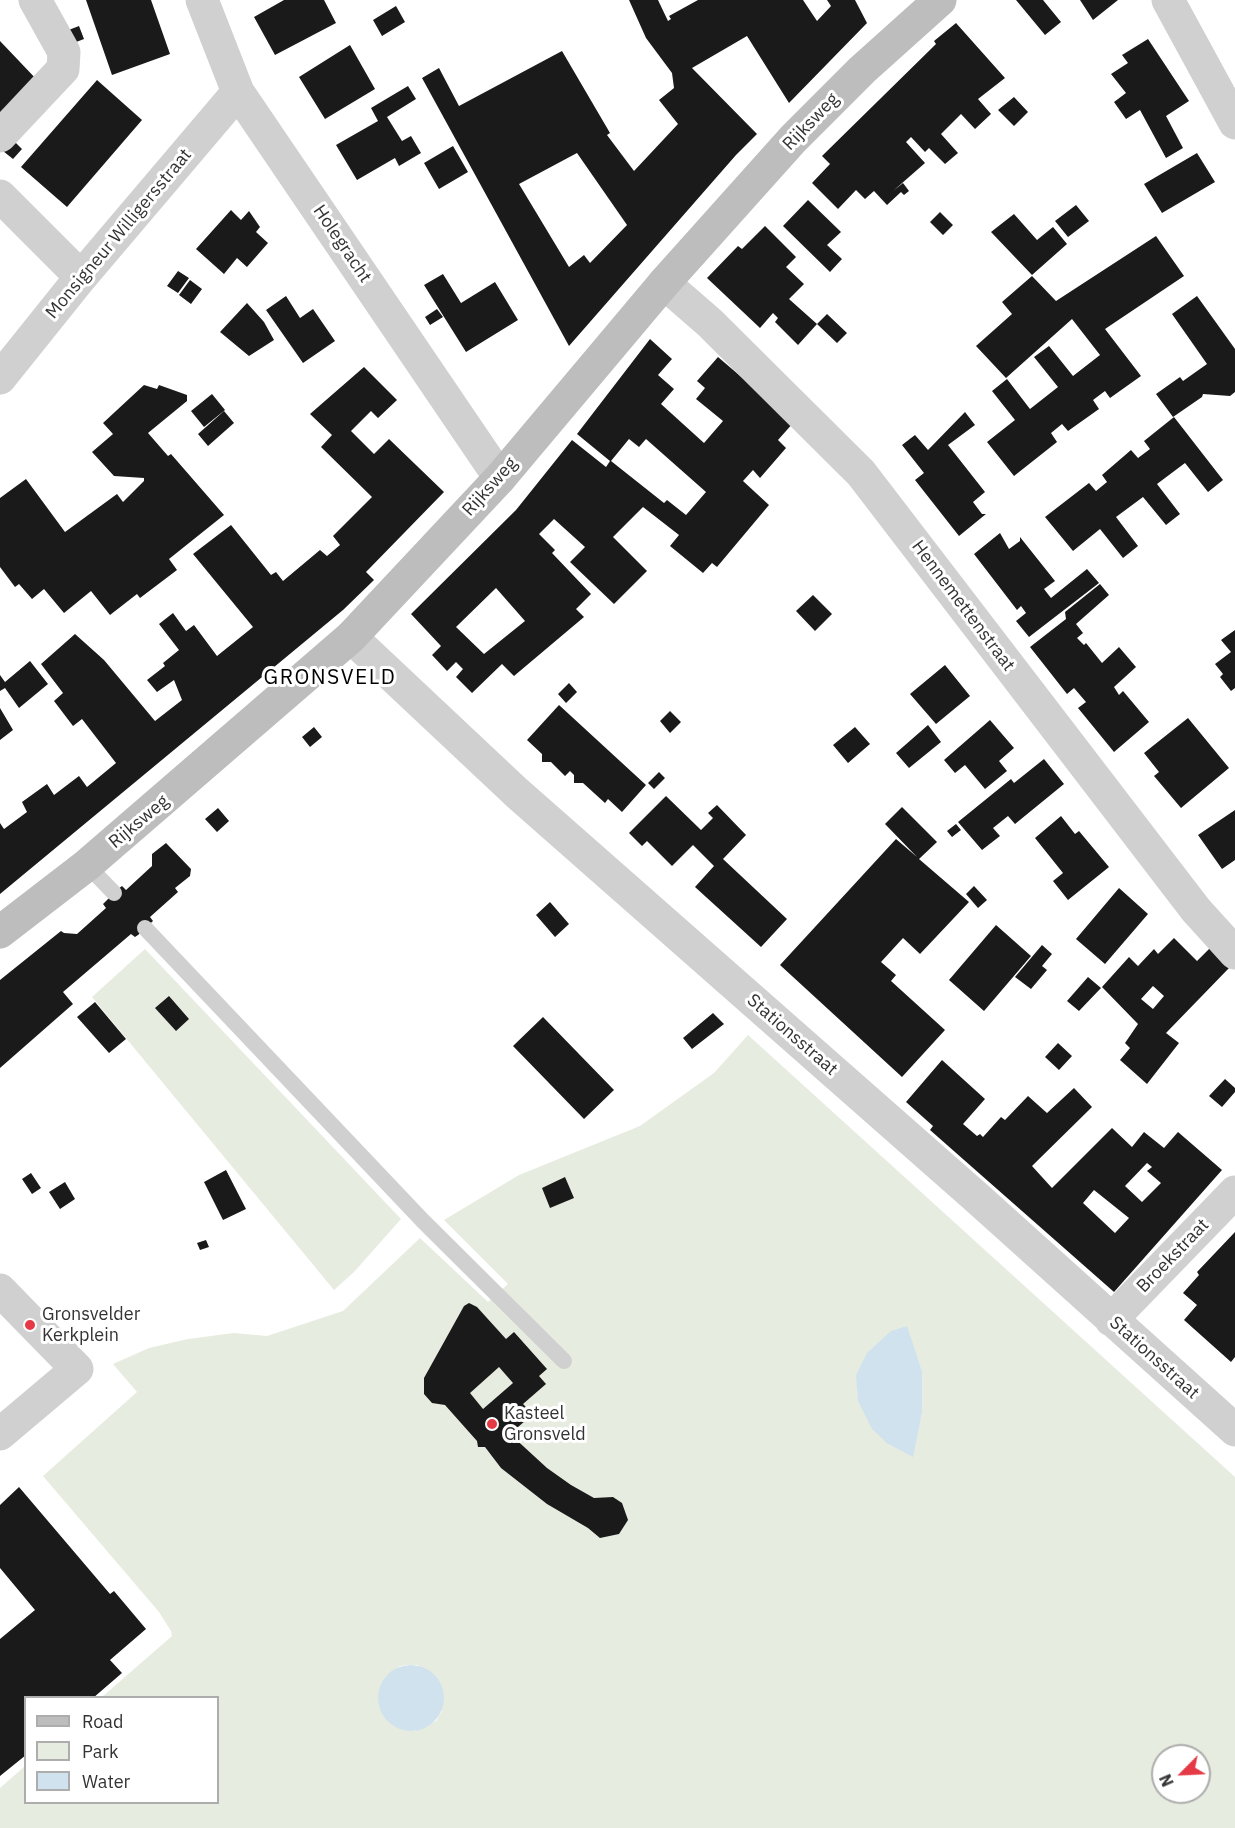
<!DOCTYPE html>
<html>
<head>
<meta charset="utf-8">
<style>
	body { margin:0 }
	#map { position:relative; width:1235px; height:1828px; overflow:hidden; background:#fff; font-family:"IBM Plex Sans",sans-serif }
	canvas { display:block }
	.legend { position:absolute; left:24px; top:1696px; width:195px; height:108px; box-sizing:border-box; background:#fff; border:2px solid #adadad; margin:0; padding:8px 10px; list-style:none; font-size:18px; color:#333 }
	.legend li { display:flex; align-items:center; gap:12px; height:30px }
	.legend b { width:30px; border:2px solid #adadad }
	.north { position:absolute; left:1151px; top:1744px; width:60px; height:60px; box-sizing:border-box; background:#fff; border:2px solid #adadad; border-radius:50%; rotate:246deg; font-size:16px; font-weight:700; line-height:24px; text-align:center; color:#333 }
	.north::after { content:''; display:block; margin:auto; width:21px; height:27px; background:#e63946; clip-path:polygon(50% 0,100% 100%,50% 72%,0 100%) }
</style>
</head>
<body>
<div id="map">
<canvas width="1235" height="1828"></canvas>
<ul class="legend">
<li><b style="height:8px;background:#bdbdbd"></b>Road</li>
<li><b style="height:16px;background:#e6ecdf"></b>Park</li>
<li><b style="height:16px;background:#cfe2ee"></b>Water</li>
</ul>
<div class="north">N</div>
</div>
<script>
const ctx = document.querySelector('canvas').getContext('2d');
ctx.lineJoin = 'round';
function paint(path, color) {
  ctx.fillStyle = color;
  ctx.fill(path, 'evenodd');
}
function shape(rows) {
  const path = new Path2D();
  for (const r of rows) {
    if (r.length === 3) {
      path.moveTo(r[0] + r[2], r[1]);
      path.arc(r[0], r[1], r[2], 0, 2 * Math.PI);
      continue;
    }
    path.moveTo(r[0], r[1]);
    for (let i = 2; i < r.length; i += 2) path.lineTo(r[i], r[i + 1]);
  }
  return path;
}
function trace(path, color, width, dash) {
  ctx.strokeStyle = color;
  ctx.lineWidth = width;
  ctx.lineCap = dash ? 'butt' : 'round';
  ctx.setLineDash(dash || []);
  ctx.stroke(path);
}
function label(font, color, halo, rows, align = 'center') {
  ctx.font = font + ' "IBM Plex Sans",sans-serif';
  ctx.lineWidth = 6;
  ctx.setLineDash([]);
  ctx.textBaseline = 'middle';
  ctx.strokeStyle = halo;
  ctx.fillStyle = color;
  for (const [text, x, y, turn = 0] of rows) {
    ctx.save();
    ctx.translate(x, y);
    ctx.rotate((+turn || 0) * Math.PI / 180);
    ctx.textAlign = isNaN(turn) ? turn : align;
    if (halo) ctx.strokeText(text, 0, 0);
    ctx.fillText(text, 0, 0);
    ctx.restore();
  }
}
const green = shape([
	[145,949,401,1219,354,1272,334,1290,92,997],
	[748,1035,1235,1477,1235,1828,0,1828,0,1788,25,1766,26,1802,218,1802,218,1698,102,1697,172,1636,171,1631,159,1612,43,1476,137,1392,113,1364,149,1348,188,1339,234,1333,267,1336,343,1311,420,1238,488,1302,508,1284,444,1220,519,1175,640,1126,714,1073],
	[906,1326,922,1371,922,1413,912,1456,888,1444],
	[406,1665,418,1665,442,1711,436,1721,415,1731,403,1730,393,1725,398,1667],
	[1163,1756,1199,1756,1199,1792,1163,1792]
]);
const water = shape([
	[907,1326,922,1371,922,1413,913,1457,888,1444,872,1429,858,1401,856,1375,867,1353,891,1331],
	[411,1698,33]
]);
const building = shape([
	[86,0,151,0,170,54,112,75],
	[284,0,324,0,336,23,275,55,254,17],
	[629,0,658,0,668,21,671,19,669,16,698,0,803,0,817,21,831,6,827,0,855,0,867,23,789,103,747,36,692,68,757,134,736,155,569,346,422,78,439,68,459,106,562,51,610,133,607,135,634,171,678,124,659,100,674,88,672,73,646,38],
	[577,153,627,225,590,263,584,255,569,267,519,184],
	[1016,0,1043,0,1061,22,1045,35],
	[1080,0,1118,0,1093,20],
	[396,6,405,22,382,36,373,20],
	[956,23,1005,78,978,99,991,114,975,129,961,114,941,134,958,153,945,164,929,148,925,152,911,137,906,142,925,163,893,191,903,183,909,191,904,195,901,192,887,205,874,191,865,199,856,190,838,209,812,183,830,164,822,156,936,44,934,41],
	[79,26,84,39,71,44,66,31],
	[1148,39,1189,101,1166,116,1183,148,1166,158,1140,110,1126,119,1114,102,1126,93,1111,74,1128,63,1122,55],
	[0,41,39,82,0,120],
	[350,45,375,89,325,119,299,77],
	[97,80,142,120,67,207,21,167],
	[408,86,416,99,387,117,402,141,411,136,421,153,399,166,395,158,357,180,336,145,378,121,371,108],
	[1014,97,1028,112,1014,126,998,110],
	[13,140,22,149,13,159,3,151],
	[453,146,468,172,439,189,424,163],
	[1197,153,1215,182,1162,213,1144,184],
	[808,200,841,232,827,245,842,259,830,272,783,226],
	[1076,205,1089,221,1068,237,1055,221],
	[231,210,241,220,249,211,260,227,256,232,268,243,247,267,237,258,224,274,196,249],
	[940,212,953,225,943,235,930,222],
	[1014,214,1037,240,1053,227,1067,244,1032,275,991,232],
	[765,226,796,257,786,267,804,284,789,299,817,324,798,345,775,322,778,318,773,313,760,328,707,278,738,246,742,249],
	[1156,236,1184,276,1105,329,1141,376,1110,398,1105,391,1093,400,1099,409,1068,431,1062,424,1051,433,1057,442,1014,476,987,442,1015,420,992,391,1007,379,1030,409,1058,387,1034,357,1049,346,1073,376,1100,355,1072,319,1006,378,976,346,1012,314,1002,302,1032,276,1056,301],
	[178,271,189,278,178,293,167,286],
	[443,274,461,303,495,282,518,320,466,352,424,285],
	[190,280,202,289,191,304,179,295],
	[286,296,300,318,313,309,335,341,303,363,266,310],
	[1197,296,1235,349,1235,392,1230,396,1203,394,1202,397,1173,417,1156,394,1180,377,1183,381,1207,364,1172,314],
	[247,303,264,322,274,340,249,356,220,332],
	[437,309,443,317,430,325,425,317],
	[827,314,847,333,837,343,817,324],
	[650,339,672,359,658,375,674,389,661,404,704,443,723,421,696,399,705,388,697,381,718,357,794,422,778,440,786,448,760,478,753,470,743,481,769,505,717,567,712,563,703,573,670,546,679,535,643,507,613,537,647,571,614,604,570,562,585,547,554,519,539,534,555,550,552,553,591,594,576,609,584,617,514,676,502,664,472,693,456,677,463,669,456,662,447,671,432,655,441,646,411,614,516,510,572,440,606,467,610,461,577,434],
	[629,439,639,447,646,439,706,492,686,515,667,500,664,503,611,461],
	[496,588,525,621,484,654,456,627],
	[364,367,397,400,378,418,371,411,351,431,374,454,389,439,444,492,366,572,374,580,343,610,0,894,0,823,4,829,27,812,22,802,47,784,54,795,79,776,87,787,116,763,82,719,73,726,54,701,63,693,41,664,75,634,104,660,155,721,182,700,174,680,157,692,147,680,165,666,163,663,179,650,159,624,173,613,186,631,194,625,217,656,253,627,193,554,231,525,271,575,276,572,283,581,320,550,327,556,340,545,333,536,372,497,321,447,332,435,310,414],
	[144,385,157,389,159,385,187,395,187,401,148,433,168,456,171,454,224,515,169,559,177,570,140,598,137,594,110,615,91,591,64,613,44,589,32,599,19,584,15,587,0,567,0,498,26,479,65,532,117,494,123,502,144,481,144,478,114,476,92,452,113,434,103,423],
	[212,394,225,410,204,427,191,411],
	[224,411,234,423,208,446,198,434],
	[965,412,975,425,948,445,985,492,973,502,982,514,986,514,959,536,915,480,924,473,902,445,915,435,928,450],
	[1174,417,1223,480,1208,492,1185,463,1157,484,1180,514,1166,525,1143,497,1116,517,1138,546,1123,558,1100,529,1073,551,1045,517,1089,483,1096,491,1107,482,1102,475,1131,450,1138,458,1150,449,1144,441],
	[1000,533,1009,549,1020,541,1020,537,1055,581,1044,589,1051,598,1087,569,1099,583,1029,637,1016,621,1026,613,1021,606,1017,610,974,554],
	[1100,584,1109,595,1076,624,1083,633,1077,638,1084,645,1086,643,1102,663,1119,647,1136,667,1114,687,1119,695,1123,691,1149,722,1114,752,1078,708,1086,702,1074,688,1067,694,1030,647,1066,619,1065,612],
	[813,595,832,614,815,631,796,611],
	[1235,630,1235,688,1231,691,1220,677,1223,674,1215,664,1231,652,1221,640],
	[30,661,48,684,19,708,5,688,0,691,0,675,5,682],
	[945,665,970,696,936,724,910,694],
	[569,683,577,692,566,703,558,694],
	[559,705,646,785,622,812,608,799,605,803,583,783,574,783,574,775,570,771,565,776,551,762,542,762,542,754,527,740],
	[0,708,13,730,0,740],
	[670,711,681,722,670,733,660,721],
	[1188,718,1229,768,1181,808,1154,776,1159,772,1144,753],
	[990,720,1014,748,999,761,1007,771,985,789,965,765,955,773,944,760],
	[928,725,941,742,909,768,896,753],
	[314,727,322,737,310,747,302,737],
	[855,727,870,744,848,763,833,745],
	[1044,759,1064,784,1015,824,1008,816,993,828,1000,836,982,850,958,822,1011,779,1014,783],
	[659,772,665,778,654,789,648,783],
	[666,796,701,830,713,818,708,813,717,805,746,835,723,859,787,919,761,947,695,887,714,866,693,845,672,866,647,841,642,846,629,833],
	[902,807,937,842,919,859,969,902,920,954,903,938,881,962,896,975,891,981,945,1030,902,1077,780,965,896,839,917,857,885,824],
	[218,808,229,821,217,832,205,819],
	[1235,810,1235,860,1222,869,1198,835],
	[1061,816,1075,834,1079,831,1109,867,1068,900,1053,881,1063,873,1035,838],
	[956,824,961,830,952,837,947,831],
	[166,843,191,869,190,876,175,888,178,892,150,917,153,921,138,935,135,937,131,934,63,992,73,1004,0,1068,0,980,61,931,64,933,77,934,106,908,103,904,118,889,122,886,126,890,152,866,152,854],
	[974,886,987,900,978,908,966,894],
	[1119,888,1148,914,1105,964,1076,939],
	[550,902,569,924,555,937,536,915],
	[996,925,1031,956,984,1011,949,980],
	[1174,938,1197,961,1210,948,1230,967,1166,1033,1179,1043,1147,1084,1120,1060,1130,1048,1125,1043,1138,1024,1102,987,1129,957,1138,966,1154,949,1158,954],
	[1153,986,1164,996,1153,1009,1141,999],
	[1042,945,1052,954,1042,966,1047,970,1031,989,1015,977],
	[1088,977,1101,988,1079,1011,1067,1001],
	[169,996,189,1019,176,1031,155,1008],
	[95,1002,126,1039,109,1053,77,1017],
	[713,1013,724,1024,692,1049,683,1038],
	[543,1017,614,1090,584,1119,513,1046],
	[1058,1043,1072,1056,1059,1070,1045,1057],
	[942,1060,985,1099,963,1124,977,1136,980,1134,983,1137,1001,1117,1005,1120,1028,1096,1047,1113,1074,1088,1092,1107,1032,1166,1052,1188,1112,1128,1132,1147,1144,1132,1164,1148,1178,1132,1222,1170,1114,1292,930,1130,933,1126,906,1102],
	[1147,1163,1152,1167,1147,1171,1161,1183,1142,1202,1125,1186],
	[1094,1190,1129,1218,1115,1233,1083,1203],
	[1225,1079,1235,1088,1235,1092,1222,1107,1209,1096],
	[226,1170,246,1209,223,1220,204,1182],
	[31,1173,41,1188,32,1194,22,1179],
	[565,1177,574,1198,550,1208,542,1188],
	[65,1182,75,1199,60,1209,49,1192],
	[1235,1232,1235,1357,1231,1362,1184,1320,1197,1305,1183,1293,1199,1275,1197,1272],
	[206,1240,209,1247,200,1250,197,1243],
	[469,1303,477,1307,506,1339,514,1332,547,1369,539,1376,546,1384,523,1404,533,1414,510,1434,547,1468,571,1485,594,1498,613,1497,622,1503,628,1520,619,1534,600,1538,588,1528,547,1504,501,1468,485,1447,478,1447,477,1441,445,1405,432,1403,424,1394,424,1378,464,1306],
	[499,1367,513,1383,483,1409,470,1393],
	[19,1487,110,1594,114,1591,146,1629,110,1660,122,1673,93,1698,26,1698,26,1755,0,1776,0,1639,35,1610,0,1568,0,1505]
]);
const lane = shape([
	[87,865,114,893],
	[145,928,423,1221,564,1361]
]);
const street = shape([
	[202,0,238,92,500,478],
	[1168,0,1235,123],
	[0,136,63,69,64,52,35,0],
	[0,196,81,277],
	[664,283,710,323,861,473,1196,910,1235,953],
	[0,378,81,277,238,92],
	[351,637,517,793,976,1197,1235,1430],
	[0,1290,77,1369,0,1434],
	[1111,1320,1235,1192]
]);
const secondary = shape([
	[0,932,87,865,351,637,500,478,664,283,793,139,862,70,940,0]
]);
const markers = [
	[30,1325,6,"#e63946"],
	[492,1424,6,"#e63946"]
];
const streetNames = [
	["Rijksweg",811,122,-46],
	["Monsigneur Willigersstraat",119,234,-50],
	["Holegracht",342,244,56],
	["Rijksweg",490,487,-48],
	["Hennemettenstraat",963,606,53],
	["Rijksweg",139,822,-40],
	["Stationsstraat",792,1035,41],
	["Broekstraat",1173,1256,-46],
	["Stationsstraat",1154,1358,42]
];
const poiNames = [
	["Gronsvelder",42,1315],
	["Kerkplein",42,1336],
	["Kasteel",504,1414],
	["Gronsveld",504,1435]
];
const quarterNames = [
	["GRONSVELD",330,678]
];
paint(green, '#e6ecdf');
paint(water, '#cfe2ee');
paint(building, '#1a1a1a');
trace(lane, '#d0d0d0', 16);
trace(street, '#d0d0d0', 33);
trace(secondary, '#bdbdbd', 33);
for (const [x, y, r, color] of markers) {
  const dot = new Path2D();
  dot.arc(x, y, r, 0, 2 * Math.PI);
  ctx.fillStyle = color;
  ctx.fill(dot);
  trace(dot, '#fff', 2);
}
label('18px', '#333', '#fff', streetNames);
label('18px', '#333', '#fff', poiNames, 'left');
ctx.letterSpacing = '1.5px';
label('21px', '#000', '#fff', quarterNames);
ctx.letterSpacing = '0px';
</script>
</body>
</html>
